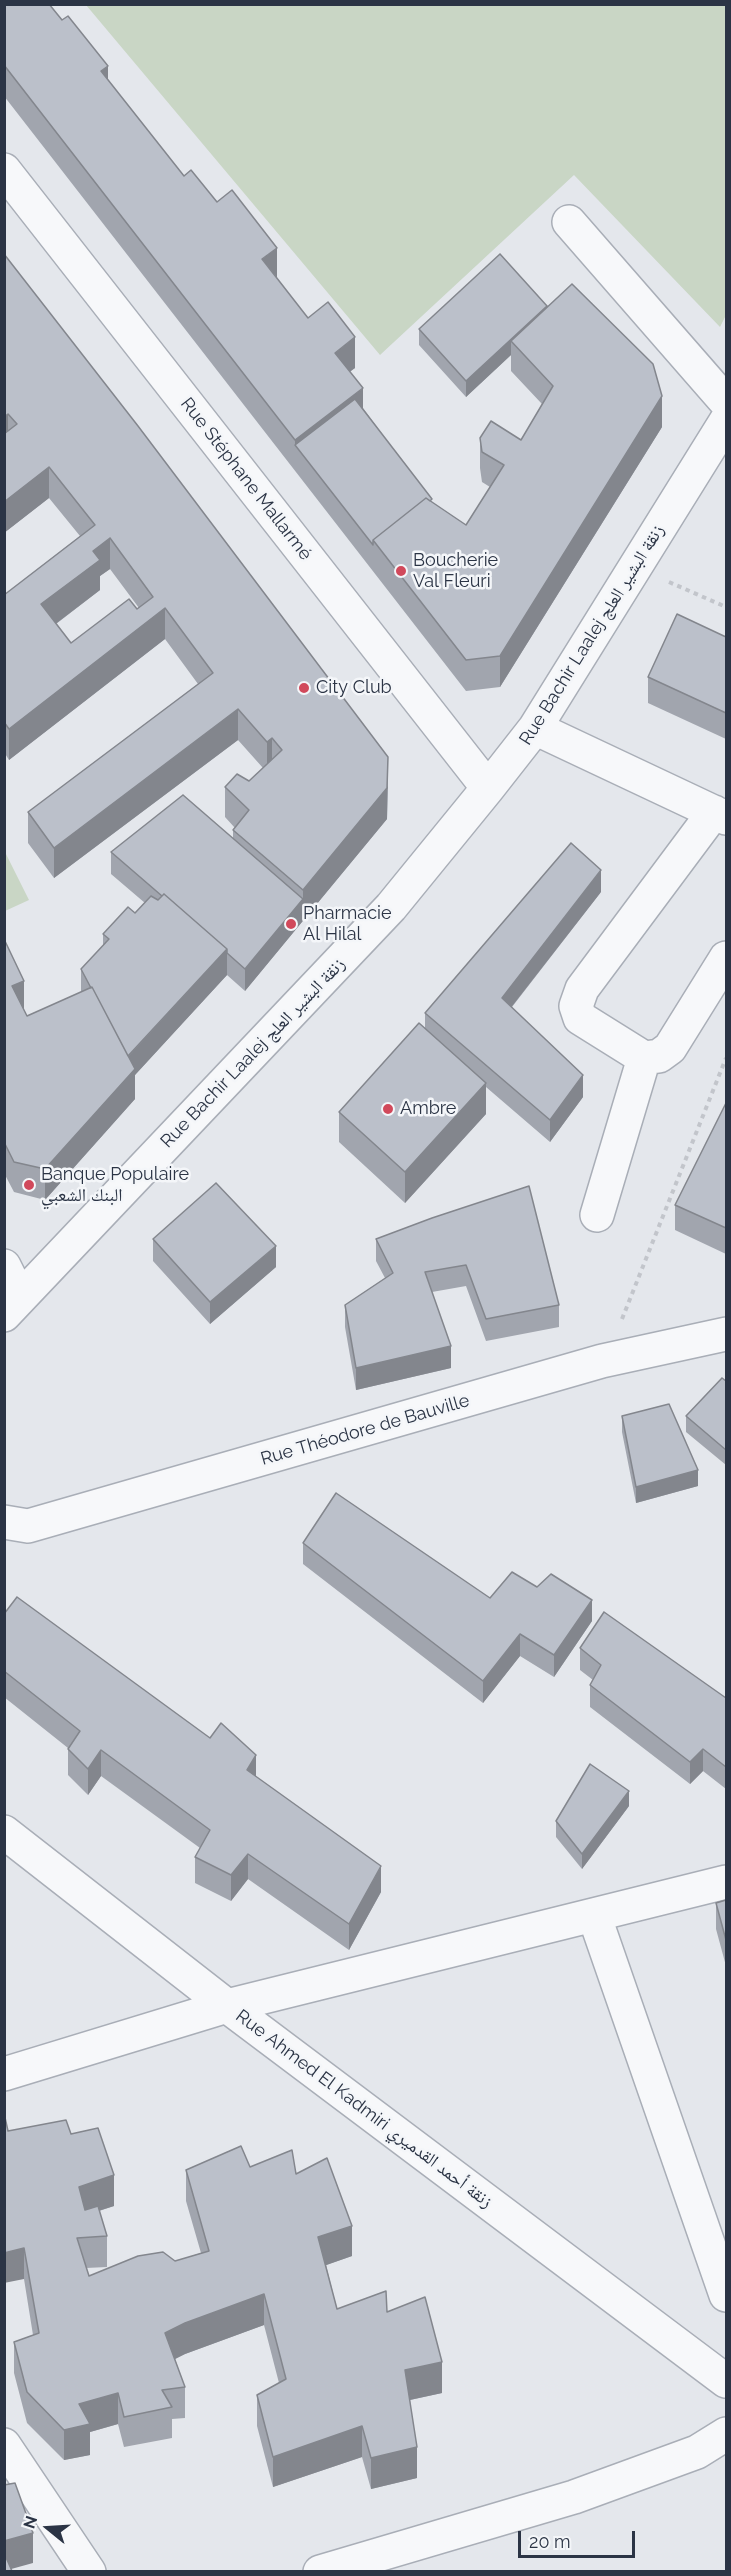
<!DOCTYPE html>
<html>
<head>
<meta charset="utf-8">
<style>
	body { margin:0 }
	#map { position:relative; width:731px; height:2576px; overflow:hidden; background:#e4e7ec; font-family:Raleway,sans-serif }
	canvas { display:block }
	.frame { position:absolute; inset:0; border:6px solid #2b3445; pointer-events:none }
	.north { position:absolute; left:18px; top:2498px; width:60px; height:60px; -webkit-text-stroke:4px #f4f6f9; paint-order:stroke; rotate:288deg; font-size:16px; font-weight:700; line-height:24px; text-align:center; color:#2b3445 }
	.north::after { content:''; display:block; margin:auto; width:21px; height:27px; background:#2b3445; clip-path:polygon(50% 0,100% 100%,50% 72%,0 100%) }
	.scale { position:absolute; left:518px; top:2531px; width:117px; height:27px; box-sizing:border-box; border:3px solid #2b3445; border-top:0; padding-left:8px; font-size:18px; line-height:21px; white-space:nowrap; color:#2b3445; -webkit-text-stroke:4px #f4f6f9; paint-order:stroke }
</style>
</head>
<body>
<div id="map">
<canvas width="731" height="2576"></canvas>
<div class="frame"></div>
<div class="north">N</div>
<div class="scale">20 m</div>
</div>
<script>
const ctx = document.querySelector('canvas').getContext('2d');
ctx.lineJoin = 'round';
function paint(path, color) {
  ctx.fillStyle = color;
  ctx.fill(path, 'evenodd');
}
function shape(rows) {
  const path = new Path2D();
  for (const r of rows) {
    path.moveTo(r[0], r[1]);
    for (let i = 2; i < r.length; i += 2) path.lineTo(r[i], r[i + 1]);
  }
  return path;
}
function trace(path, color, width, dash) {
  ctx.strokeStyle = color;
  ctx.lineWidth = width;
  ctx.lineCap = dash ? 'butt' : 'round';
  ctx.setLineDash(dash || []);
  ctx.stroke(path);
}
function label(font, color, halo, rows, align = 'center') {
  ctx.font = font + ' Raleway,"Noto Naskh Arabic",sans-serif';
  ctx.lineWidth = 5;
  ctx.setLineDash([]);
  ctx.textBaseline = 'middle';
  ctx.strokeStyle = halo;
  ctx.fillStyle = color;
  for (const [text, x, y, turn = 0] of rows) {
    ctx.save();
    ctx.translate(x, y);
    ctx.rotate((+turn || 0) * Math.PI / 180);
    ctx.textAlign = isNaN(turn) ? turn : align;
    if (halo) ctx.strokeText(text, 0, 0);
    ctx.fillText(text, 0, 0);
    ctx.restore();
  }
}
const green = shape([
	[86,5,725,5,726,315,720,327,574,175,380,355],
	[4,850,29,900,5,911,4,911]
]);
const path = shape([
	[669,582,726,607],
	[4,1196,5,1196],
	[622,1319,726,1058]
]);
const minor = shape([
	[4,170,488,788],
	[569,222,726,402],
	[535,728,726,818],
	[714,812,582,989,576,1006,580,1018,644,1058,659,1056,670,1048,726,958],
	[597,1215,644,1058],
	[4,1266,20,1298],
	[4,1315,391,907,488,788,535,728,726,421],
	[4,1522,28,1526,602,1361,726,1334],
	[4,1832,227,2006,726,2381],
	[594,1915,726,2295],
	[4,2074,227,2006,726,1882],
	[4,2445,89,2572],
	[320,2572,574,2497,697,2452,726,2434]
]);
const wall = shape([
	[4,4,108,80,184,176,277,278,308,318,355,368,350,371,363,408,432,502,466,525,490,487,482,482,480,468,480,438,521,440,542,404,511,371,511,355,466,397,419,345,419,329,547,306,662,427,500,687,466,691,4,96],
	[4,254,388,787,387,819,245,991,227,975,135,1075,135,1099,45,1200,14,1192,4,1173,4,939,24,1011,27,1016,81,992,81,969,103,946,103,934,135,913,145,903,111,874,111,852,233,839,233,830,235,828,225,817,225,787,249,781,263,768,238,740,54,878,28,843,28,812,198,684,165,639,9,760,4,752,4,595,80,536,49,498,4,533],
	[110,569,139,608,71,643,56,624,100,590,100,576],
	[726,565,726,589,725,589,725,567],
	[726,637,726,739,648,703,648,677],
	[601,892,512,1007,583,1097,550,1142,486,1087,486,1114,405,1203,339,1142,339,1112,425,1027,425,1013],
	[726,1103,726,1254,675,1230,675,1205],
	[432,1218,559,1305,559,1327,486,1341,466,1286,432,1292,451,1368,356,1390,345,1327,345,1305,385,1278,376,1261,376,1239],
	[153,1239,276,1267,210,1324,153,1261],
	[726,1381,726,1465,686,1432,686,1416],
	[622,1416,698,1486,636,1503,622,1432],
	[303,1543,490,1598,592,1621,554,1677,520,1656,483,1703,303,1564],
	[4,1614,256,1777,381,1892,349,1950,248,1879,231,1901,195,1883,195,1857,200,1848,101,1776,88,1795,68,1775,68,1748,4,1697],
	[580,1648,726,1698,726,1789,703,1771,690,1784,590,1707,590,1685,593,1680,580,1670],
	[629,1806,582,1869,556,1837,556,1821],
	[726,1900,726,1966,716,1929,716,1903],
	[8,2131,71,2134,114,2206,99,2211,107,2236,107,2267,86,2268,89,2276,175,2261,201,2253,186,2201,186,2170,250,2167,296,2174,352,2256,326,2265,337,2309,387,2312,442,2393,410,2400,417,2478,371,2489,362,2457,273,2487,257,2426,257,2395,279,2383,264,2325,185,2354,175,2359,185,2387,185,2418,172,2419,172,2438,124,2447,118,2424,90,2432,90,2455,64,2460,27,2423,14,2373,14,2342,33,2335,24,2279]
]);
const shadedWall = shape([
	[108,66,108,97,101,71],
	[277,248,277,278,262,259],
	[547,306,547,322,511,341,511,355,466,397,466,381],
	[355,337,355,368,335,383,335,353],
	[363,388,363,418,295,445,295,440],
	[662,396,662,427,500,687,500,656],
	[8,414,8,445,5,448,5,417],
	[49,467,49,498,4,533,4,502],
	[110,538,110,569,100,576,100,590,41,635,41,604,93,551],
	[165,608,165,639,9,760,9,729],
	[238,709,238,740,54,878,54,848],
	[272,738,272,768,267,772,267,742],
	[388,757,387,819,245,991,245,969,303,899,303,890],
	[601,870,601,892,502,1019,502,998],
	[227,949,227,975,135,1075,135,1099,45,1200,45,1169,127,1058],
	[24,981,24,1012,12,986],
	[583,1075,583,1097,550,1142,550,1120],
	[486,1083,486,1114,405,1203,405,1172],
	[276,1246,276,1267,210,1324,210,1302],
	[451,1346,451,1368,356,1390,356,1368],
	[698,1470,698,1486,636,1503,636,1487],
	[592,1600,592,1621,554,1677,554,1655],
	[520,1634,520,1656,483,1703,483,1681],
	[703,1749,703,1771,690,1784,690,1762],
	[101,1750,101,1776,88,1795,88,1769],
	[256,1755,256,1781,247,1770],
	[629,1791,629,1806,582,1869,582,1854],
	[248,1854,248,1879,231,1901,231,1875],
	[381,1866,381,1892,349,1950,349,1924],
	[114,2175,114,2206,79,2217,79,2187],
	[352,2226,352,2256,318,2268,318,2237],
	[24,2248,24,2279,4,2283,4,2253],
	[264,2294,264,2325,185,2354,165,2364,165,2333,185,2323],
	[442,2362,442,2393,405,2401,405,2370],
	[118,2393,118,2424,90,2432,90,2455,64,2460,64,2430,79,2404],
	[362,2426,362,2457,273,2487,273,2457],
	[417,2447,417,2478,371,2489,371,2458],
	[33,2533,33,2563,4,2571,4,2541]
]);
const building = shape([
	[4,4,49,4,62,20,68,16,108,66,101,71,184,176,191,170,217,202,232,190,277,248,262,259,308,318,328,302,355,337,335,353,363,388,295,440,4,65,4,4],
	[4,254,138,426,388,757,387,788,303,890,233,830,249,810,225,787,237,774,249,781,282,750,272,738,267,742,238,709,54,848,28,812,213,673,165,608,9,729,4,722,4,595,95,525,49,467,4,502,4,434,17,424,8,414,4,417,4,254],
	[110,538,153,597,137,609,129,599,71,643,41,604,100,560,93,551,110,538],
	[500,254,547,306,466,381,419,329,500,254],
	[572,284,653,364,662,396,500,656,466,660,373,540,426,498,466,525,504,465,482,452,480,438,491,421,521,440,553,386,511,341,572,284],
	[355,399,432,499,430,501,426,498,373,540,373,545,295,445,355,399],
	[677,614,726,637,726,713,648,677,677,614],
	[183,795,303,899,245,969,227,953,227,949,164,894,162,896,111,852,183,795],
	[571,843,601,870,502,998,583,1075,550,1120,425,1013,571,843],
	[164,894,227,949,128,1056,92,987,91,988,81,969,109,939,103,934,128,907,135,913,151,896,158,900,164,894],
	[4,939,24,981,12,986,27,1016,92,987,135,1069,45,1169,14,1162,4,1142,4,939],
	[419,1023,486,1083,405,1172,339,1112,419,1023],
	[726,1103,726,1228,675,1205,726,1103],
	[216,1183,276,1246,210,1302,153,1239,216,1183],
	[529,1186,559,1305,486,1319,466,1265,425,1272,451,1346,356,1368,345,1305,393,1273,376,1239,432,1218,529,1186],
	[722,1378,726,1381,726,1450,686,1416,722,1378],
	[669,1404,698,1470,636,1487,622,1416,669,1404],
	[336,1493,490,1598,512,1572,537,1587,551,1574,592,1600,554,1655,520,1634,483,1681,303,1543,336,1493],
	[17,1597,210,1738,221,1723,256,1755,247,1770,381,1866,349,1924,248,1854,231,1875,195,1857,210,1830,101,1750,88,1769,68,1749,80,1731,4,1671,4,1614,17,1597],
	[604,1612,726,1698,726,1767,703,1749,690,1762,590,1685,601,1665,580,1648,604,1612],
	[590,1764,629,1791,582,1854,556,1821,590,1764],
	[726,1900,726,1940,716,1903,726,1900],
	[4,2113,8,2131,66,2120,71,2134,98,2128,114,2175,79,2187,85,2210,98,2206,107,2236,77,2238,89,2276,138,2256,163,2252,175,2261,209,2251,186,2170,241,2146,250,2167,292,2150,296,2174,327,2158,352,2226,318,2237,337,2309,386,2291,387,2312,425,2297,442,2362,405,2370,417,2447,371,2458,362,2426,273,2457,257,2395,286,2379,264,2294,185,2323,165,2333,185,2387,162,2390,172,2407,124,2417,118,2393,79,2404,90,2424,64,2430,27,2392,14,2342,39,2333,24,2248,4,2253,4,2113],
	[15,2483,33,2533,4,2541,4,2485,15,2483],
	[4,2553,12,2571,4,2571,4,2553]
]);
const markers = [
	[401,571,6,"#d1495b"],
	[304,688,6,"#d1495b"],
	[291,924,6,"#d1495b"],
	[388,1109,6,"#d1495b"],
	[29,1185,6,"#d1495b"]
];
const streetNames = [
	["Rue Stéphane Mallarmé",246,479,52],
	["Rue Bachir Laalej زنقة البشير العلج",592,635,-58],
	["Rue Bachir Laalej زنقة البشير العلج",253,1053,-46],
	["Rue Théodore de Bauville",365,1430,-16],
	["Rue Ahmed El Kadmiri زنقة أحمد القدميري",364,2109,37]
];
const poiNames = [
	["Boucherie",413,561],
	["Val Fleuri",413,582],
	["City Club",316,688],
	["Pharmacie",303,914],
	["Al Hilal",303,935],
	["Ambre",400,1109],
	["Banque Populaire",41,1175],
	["البنك الشعبي",41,1196]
];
paint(green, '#c9d6c5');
trace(minor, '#a9aeb7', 36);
trace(path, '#c2c5cb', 4, [4.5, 4.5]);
trace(minor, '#f7f8fa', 33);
paint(wall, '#a1a5ae');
paint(shadedWall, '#83868d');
paint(building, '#bbc0ca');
trace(building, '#83868d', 1.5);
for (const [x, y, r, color] of markers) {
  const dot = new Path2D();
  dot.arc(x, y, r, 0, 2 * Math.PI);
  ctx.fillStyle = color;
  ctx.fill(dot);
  trace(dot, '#f4f6f9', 2);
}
label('18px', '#2b3445', '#f4f6f9', streetNames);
label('18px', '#2b3445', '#f4f6f9', poiNames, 'left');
</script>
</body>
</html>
